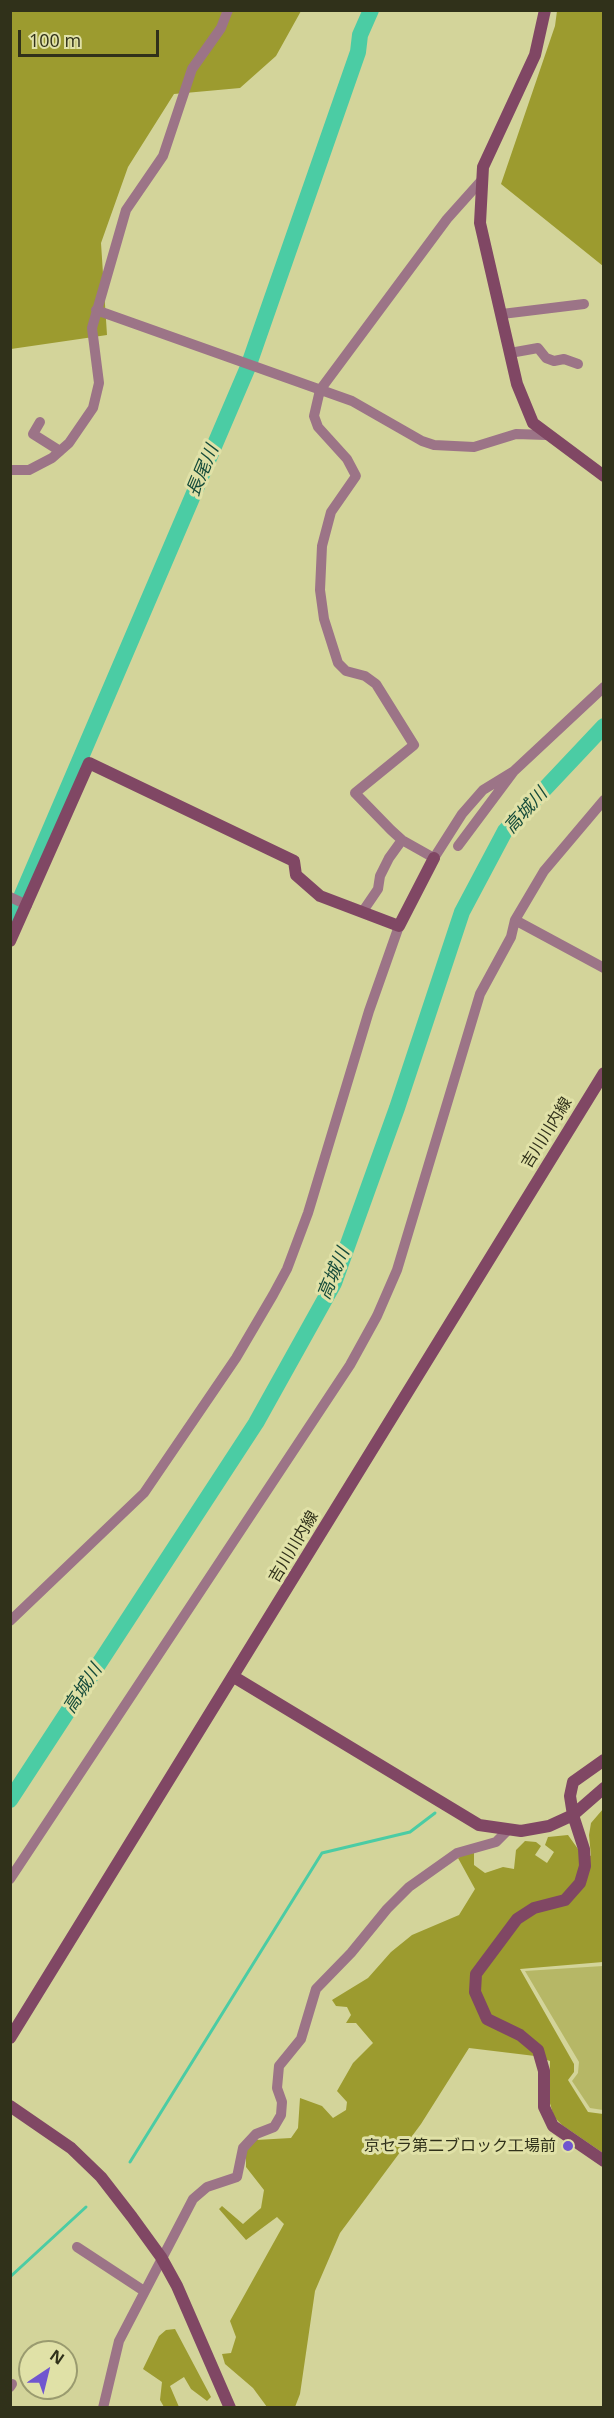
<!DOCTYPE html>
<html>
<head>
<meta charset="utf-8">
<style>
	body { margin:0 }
	#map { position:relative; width:614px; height:2418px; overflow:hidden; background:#d3d49a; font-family:"Open Sans",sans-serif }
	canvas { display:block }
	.frame { position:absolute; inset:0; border:12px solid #30311a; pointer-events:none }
	.north { position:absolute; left:18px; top:2340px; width:60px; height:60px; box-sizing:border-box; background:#e0e1a7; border:2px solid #9a9b6f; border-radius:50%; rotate:35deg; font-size:16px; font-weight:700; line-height:24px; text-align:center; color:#30311a }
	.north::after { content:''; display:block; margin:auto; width:21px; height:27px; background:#7056cf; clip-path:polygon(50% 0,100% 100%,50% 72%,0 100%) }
	.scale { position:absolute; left:18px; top:30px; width:141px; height:27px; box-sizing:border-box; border:3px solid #30311a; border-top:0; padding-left:8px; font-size:18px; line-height:21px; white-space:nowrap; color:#30311a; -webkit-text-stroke:4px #e0e1a7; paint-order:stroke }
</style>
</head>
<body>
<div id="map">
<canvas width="614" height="2418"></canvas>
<div class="frame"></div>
<div class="north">N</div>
<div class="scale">100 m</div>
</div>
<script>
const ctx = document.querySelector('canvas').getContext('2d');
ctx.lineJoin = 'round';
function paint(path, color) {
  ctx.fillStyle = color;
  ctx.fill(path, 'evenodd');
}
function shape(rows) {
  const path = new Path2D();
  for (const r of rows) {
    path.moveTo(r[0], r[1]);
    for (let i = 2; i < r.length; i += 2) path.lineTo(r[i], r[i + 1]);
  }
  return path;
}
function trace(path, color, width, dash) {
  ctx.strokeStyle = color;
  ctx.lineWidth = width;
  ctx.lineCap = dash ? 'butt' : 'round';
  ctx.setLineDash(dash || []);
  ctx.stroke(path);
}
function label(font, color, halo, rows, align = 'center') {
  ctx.font = font + ' "Open Sans","Noto Sans JP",sans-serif';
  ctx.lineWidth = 6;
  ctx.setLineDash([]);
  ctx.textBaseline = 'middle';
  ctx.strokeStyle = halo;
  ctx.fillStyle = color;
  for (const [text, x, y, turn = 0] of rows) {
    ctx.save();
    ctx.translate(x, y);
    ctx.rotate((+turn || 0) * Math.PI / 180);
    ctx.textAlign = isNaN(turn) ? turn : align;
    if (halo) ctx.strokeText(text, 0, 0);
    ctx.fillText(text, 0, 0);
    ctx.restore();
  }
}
const green = shape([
	[603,1966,604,1966,603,2110,590,2108,572,2081,578,2073,579,2062,525,1971]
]);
const forest = shape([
	[10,11,301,11,276,56,240,88,174,94,128,167,101,243,107,335,11,349],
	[557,11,603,11,603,266,501,184,555,26],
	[603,1809,603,1962,520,1969,574,2064,574,2072,568,2080,588,2112,603,2114,603,2153,562,2125,554,2117,549,2100,550,2061,535,2056,469,2048,421,2124,340,2233,315,2291,300,2394,295,2407,267,2407,253,2388,225,2364,222,2354,231,2353,236,2337,230,2321,284,2224,277,2217,246,2240,219,2209,222,2206,243,2224,261,2208,264,2190,246,2167,246,2150,256,2140,291,2138,298,2128,300,2098,322,2106,333,2118,346,2110,347,2102,337,2091,353,2063,373,2043,356,2023,346,2023,351,2015,347,2007,336,2006,332,2000,368,1978,391,1952,412,1935,459,1915,475,1889,458,1858,465,1854,474,1853,474,1865,485,1873,503,1867,514,1869,516,1850,525,1841,536,1842,541,1846,535,1855,547,1863,554,1852,545,1845,548,1837,568,1835,578,1849,591,1856,589,1835,591,1823],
	[175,2329,211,2397,207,2401,191,2389,184,2377,170,2386,179,2407,164,2407,160,2400,162,2382,143,2369,159,2336,166,2330]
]);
const stream = shape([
	[130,2162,322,1853,410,1832,435,1813],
	[10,2277,86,2207]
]);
const river = shape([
	[10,923,248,367,358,52,360,35,371,10],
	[10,1800,256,1423,334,1283,397,1108,462,912,505,831,604,726]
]);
const street = shape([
	[481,181,447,219,320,390,314,416,318,427,347,459,356,476,331,512,322,546,320,590,324,619,338,663,346,671,365,676,376,684,414,745,355,793,391,830,402,840,434,858,462,814,483,790,514,771],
	[96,310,352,401,422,441,434,445,474,447,516,434,546,435],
	[502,314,584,304],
	[510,353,538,348,546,358,554,361,564,359,578,364],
	[40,422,33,434,60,451],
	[10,470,29,470,52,458,69,443,93,408,99,383,92,328,126,210,163,156,192,69,221,28,228,10],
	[458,846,514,771,604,687],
	[10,897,27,905],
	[363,911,378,889,380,876,389,858,402,840],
	[515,920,604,968],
	[10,1621,144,1493,236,1358,273,1295,287,1269,308,1213,369,1011,399,926],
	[10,1879,350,1365,377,1316,397,1270,480,994,511,937,515,920,544,871,604,800],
	[77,2247,144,2291],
	[10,2387,12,2384],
	[103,2408,119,2341,193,2199,207,2187,237,2177,243,2148,256,2134,274,2127,281,2115,282,2102,277,2088,279,2066,301,2039,316,1989,351,1953,387,1909,409,1887,457,1853,496,1842,507,1831]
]);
const secondary = shape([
	[545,10,535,55,483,167,480,223,517,384,533,423,604,476],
	[10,941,89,763,294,861,296,875,320,896,399,926,434,858],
	[234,1677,479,1825,521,1831,549,1826,573,1815,604,1788],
	[604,1760,573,1782,570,1796,573,1815,584,1849,585,1866,580,1883,565,1900,534,1908,517,1919,476,1974,475,1992,487,2019,520,2035,538,2050,544,2071,544,2107,553,2126,604,2161],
	[10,2038,604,1073],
	[10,2106,71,2148,101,2177,132,2217,161,2257,177,2286,230,2408]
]);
const markers = [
	[568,2146,6,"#7056cf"]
];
const streetNames = [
	["吉川川内線",547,1133,-58],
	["吉川川内線",294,1547,-59]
];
const poiNames = [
	["京セラ第二ブロック工場前",556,2146]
];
const waterNames = [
	["長尾川",203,471,-67],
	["高城川",526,811,-48],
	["高城川",334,1274,-67],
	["高城川",83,1689,-57]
];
paint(green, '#b6b766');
paint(forest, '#9c9b2f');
trace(stream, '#4bcca4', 3);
trace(river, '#4bcca4', 16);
trace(street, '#9c7487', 10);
trace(secondary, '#804764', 12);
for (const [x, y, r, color] of markers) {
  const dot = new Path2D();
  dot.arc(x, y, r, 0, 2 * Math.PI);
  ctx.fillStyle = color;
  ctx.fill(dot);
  trace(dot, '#e0e1a7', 2);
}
label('16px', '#30311a', '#e0e1a7', streetNames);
label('16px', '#30311a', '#e0e1a7', poiNames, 'right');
label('italic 18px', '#154b3a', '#e0e1a7', waterNames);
</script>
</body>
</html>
